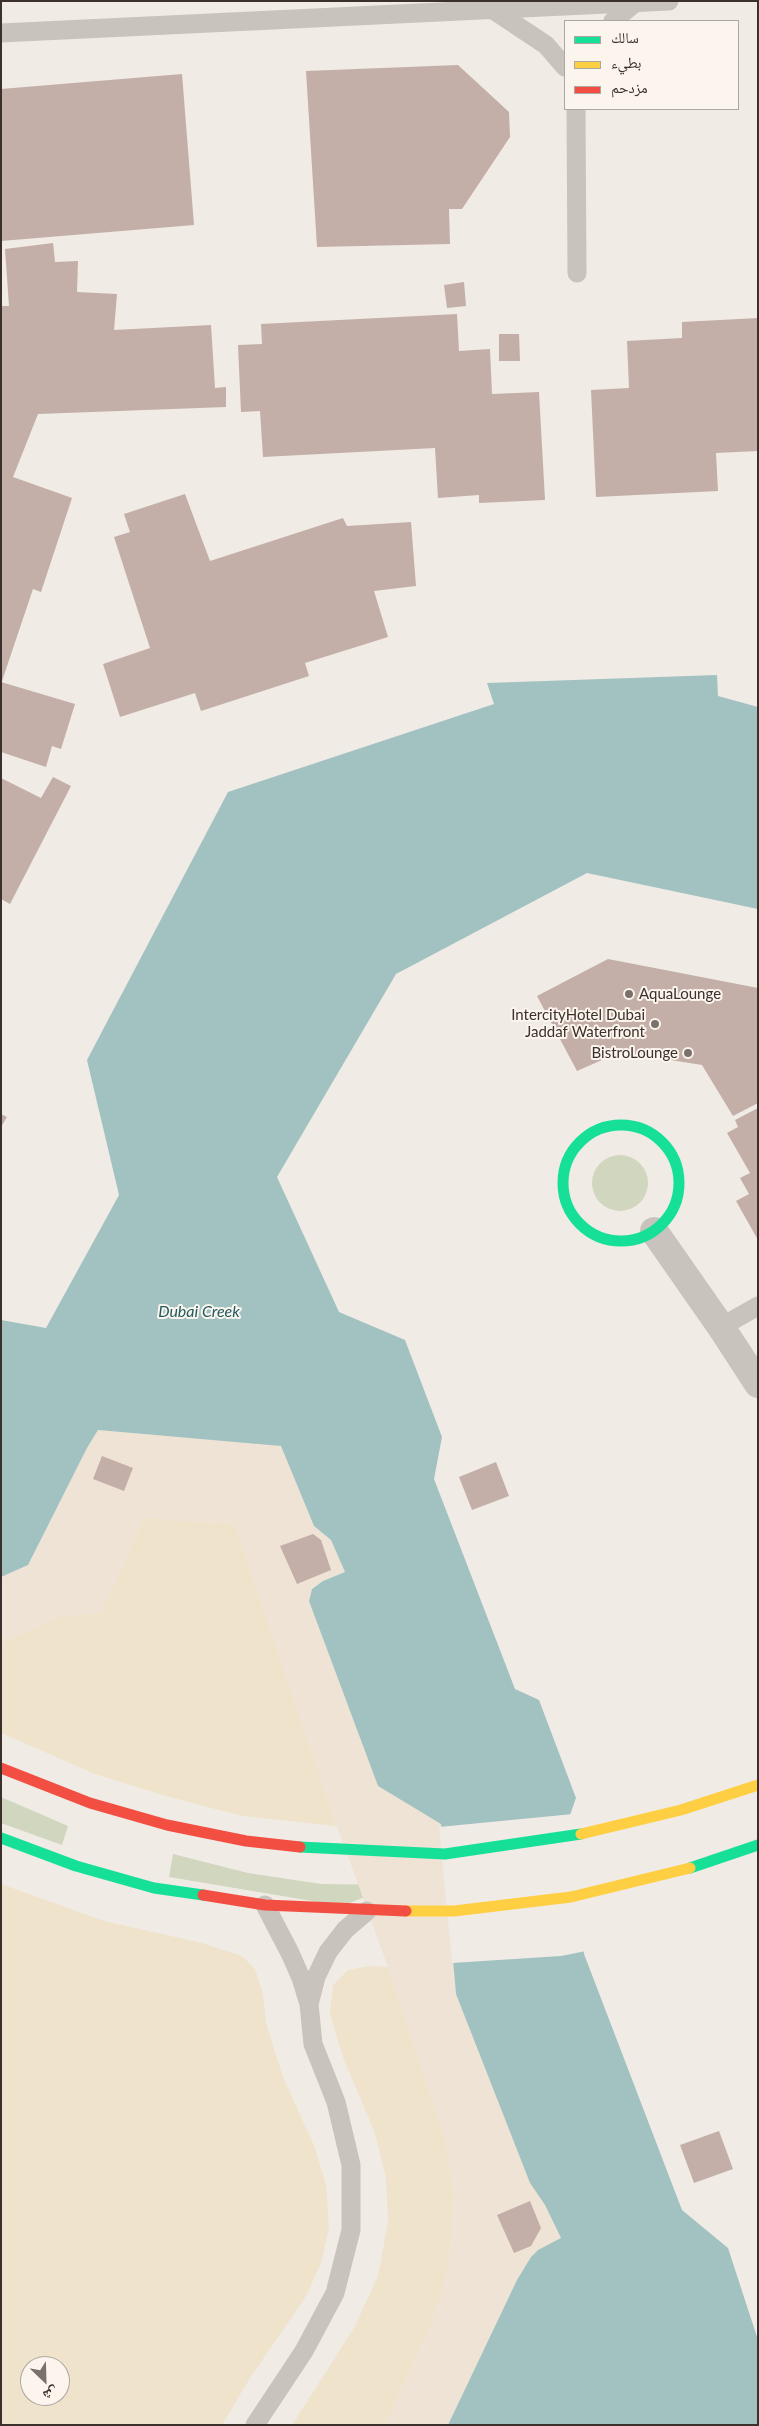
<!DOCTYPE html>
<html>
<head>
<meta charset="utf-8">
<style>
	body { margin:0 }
	#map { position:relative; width:759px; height:2426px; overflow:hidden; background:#f0ebe5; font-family:Lato,"Noto Naskh Arabic",sans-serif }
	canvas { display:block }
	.frame { position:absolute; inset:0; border:2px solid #3b302b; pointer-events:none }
	.legend { position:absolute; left:564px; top:20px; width:175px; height:90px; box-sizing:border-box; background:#fbf5ee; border:1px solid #aea6a0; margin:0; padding:6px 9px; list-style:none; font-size:15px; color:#3b302b }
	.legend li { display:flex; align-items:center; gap:10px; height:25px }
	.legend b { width:25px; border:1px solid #aea6a0 }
	.north { position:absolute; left:20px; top:2356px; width:50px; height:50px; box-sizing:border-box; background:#fbf5ee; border:1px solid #aea6a0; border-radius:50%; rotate:156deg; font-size:14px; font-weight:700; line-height:20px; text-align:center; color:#3b302b }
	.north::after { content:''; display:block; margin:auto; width:18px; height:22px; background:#7a716c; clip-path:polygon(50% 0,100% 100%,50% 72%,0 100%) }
</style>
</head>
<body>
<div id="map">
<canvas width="759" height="2426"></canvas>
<div class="frame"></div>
<ul class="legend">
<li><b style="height:6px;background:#16e098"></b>سالك</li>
<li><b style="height:6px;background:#ffcf43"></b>بطيء</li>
<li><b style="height:6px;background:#f24e42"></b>مزدحم</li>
</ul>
<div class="north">ش</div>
</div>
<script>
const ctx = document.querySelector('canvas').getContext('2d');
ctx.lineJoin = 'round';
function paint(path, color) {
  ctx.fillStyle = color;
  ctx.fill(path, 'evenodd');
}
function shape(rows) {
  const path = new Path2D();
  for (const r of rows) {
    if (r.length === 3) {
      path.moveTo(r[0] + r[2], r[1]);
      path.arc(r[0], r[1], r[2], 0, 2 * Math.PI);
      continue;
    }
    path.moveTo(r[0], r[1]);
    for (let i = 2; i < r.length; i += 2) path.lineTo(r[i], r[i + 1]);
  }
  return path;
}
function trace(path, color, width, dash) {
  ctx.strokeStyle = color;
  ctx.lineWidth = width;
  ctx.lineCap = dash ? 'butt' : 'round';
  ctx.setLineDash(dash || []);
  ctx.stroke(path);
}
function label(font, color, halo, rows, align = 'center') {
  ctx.font = font + ' Lato,sans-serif';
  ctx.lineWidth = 4;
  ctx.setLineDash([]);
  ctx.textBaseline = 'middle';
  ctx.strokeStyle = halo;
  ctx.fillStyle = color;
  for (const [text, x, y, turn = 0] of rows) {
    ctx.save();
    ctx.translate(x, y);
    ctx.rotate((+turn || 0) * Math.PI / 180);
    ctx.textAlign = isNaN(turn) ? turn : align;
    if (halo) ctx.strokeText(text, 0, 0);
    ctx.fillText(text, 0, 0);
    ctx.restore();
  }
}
const green = shape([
	[620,1183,28],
	[1,1797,68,1826,62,1845,1,1823],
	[173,1854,248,1873,321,1884,395,1885,342,1906,169,1877]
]);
const sand = shape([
	[144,1518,235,1524,337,1826,242,1816,166,1796,95,1774,1,1733,1,1643,62,1616,101,1613],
	[1,1884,104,1921,202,1943,242,1956,255,1969,263,1994,266,2023,283,2077,315,2148,326,2185,329,2228,321,2263,305,2298,250,2378,222,2425,1,2425],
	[30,2366,60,2366,60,2396,30,2396],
	[370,1966,388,1967,446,2142,454,2195,449,2267,431,2326,385,2425,292,2425,354,2328,378,2276,388,2222,386,2178,375,2133,344,2060,330,2014,333,1985,348,1970]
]);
const plaza = shape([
	[98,1430,281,1445,314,1526,331,1540,345,1572,323,1581,312,1588,309,1601,378,1786,441,1824,456,1994,530,2183,545,2205,561,2239,539,2250,531,2257,517,2280,448,2425,385,2425,431,2326,449,2267,454,2195,446,2142,388,1967,337,1826,235,1524,144,1518,101,1613,62,1616,1,1643,1,1577,28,1565,87,1448]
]);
const water = shape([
	[717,675,718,696,758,707,758,909,587,873,396,974,277,1177,339,1312,405,1340,442,1437,434,1479,515,1689,539,1700,576,1798,570,1815,584,1954,682,2210,728,2248,758,2340,758,2425,448,2425,517,2280,531,2257,538,2250,561,2238,545,2205,530,2183,456,1994,441,1824,378,1786,309,1601,312,1589,323,1581,345,1572,331,1540,314,1526,281,1446,98,1430,87,1448,28,1565,1,1577,1,1320,46,1328,119,1195,87,1060,228,792,494,704,487,683]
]);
const pier = shape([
	[573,1814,586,1951,561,1956,452,1963,439,1827]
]);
const building = shape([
	[458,65,509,112,510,137,462,209,449,209,450,244,317,247,306,71],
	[182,74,194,225,1,241,1,89],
	[53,243,55,262,78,261,77,292,117,294,114,330,211,325,215,388,226,387,226,407,38,414,13,477,72,498,41,592,33,589,2,681,1,306,9,306,5,249],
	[464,282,466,306,447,308,444,285],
	[457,314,459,351,490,349,492,394,539,392,545,500,479,503,479,495,438,498,435,448,263,457,260,411,241,412,238,345,262,344,261,324],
	[758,318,758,451,716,453,718,491,596,497,591,390,629,388,627,341,682,338,682,322],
	[499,334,519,334,520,361,499,361],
	[185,494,210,561,343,518,347,526,411,522,416,586,374,591,388,637,305,663,309,676,201,711,195,693,120,717,103,664,150,648,114,537,130,532,124,514],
	[1,682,75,704,61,749,52,746,46,767,1,752],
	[53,777,71,786,10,904,1,899,1,778,41,798],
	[608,959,758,988,758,1103,733,1116,702,1065,620,1052,577,1071,537,996],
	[758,1108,758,1240,736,1201,749,1194,740,1178,750,1173,727,1133,738,1127,735,1120],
	[1,1114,7,1117,1,1127],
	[102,1456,133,1468,124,1491,93,1479],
	[496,1462,509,1496,472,1510,459,1477],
	[313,1534,321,1540,331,1570,297,1584,280,1546],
	[719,2131,733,2169,694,2183,680,2145],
	[530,2201,541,2228,531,2246,514,2253,497,2215]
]);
const lane = shape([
	[495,11,546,45,565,67],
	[613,21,635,3],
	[1,33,669,1],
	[576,109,577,273],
	[721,1327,758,1306],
	[309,2004,316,1977,328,1952,345,1930,367,1911],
	[255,2425,304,2351,335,2293,351,2230,351,2165,336,2102,313,2044,309,2004,301,1978,290,1953,265,1905]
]);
const street = shape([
	[654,1231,721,1327,758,1384]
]);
const fast = shape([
	[621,1183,58],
	[1,1838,76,1866,154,1888,203,1895],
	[300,1847,445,1854,581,1834],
	[690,1868,758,1845]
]);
const slow = shape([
	[581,1834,681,1810,758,1785],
	[406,1911,454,1911,571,1897,690,1868]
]);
const jam = shape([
	[1,1768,90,1803,167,1825,246,1841,300,1847],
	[203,1895,265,1905,406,1911]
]);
const markers = [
	[629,994,5,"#7a716c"],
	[655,1024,5,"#7a716c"],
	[688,1053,5,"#7a716c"]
];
const poiNames = [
	["AquaLounge",639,994,"left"],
	["IntercityHotel Dubai",645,1015],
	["Jaddaf Waterfront",645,1032],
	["BistroLounge",678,1053]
];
const waterNames = [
	["Dubai Creek",199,1312]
];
paint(green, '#d1d6bf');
paint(sand, '#efe3cc');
paint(plaza, '#eee3d5');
paint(water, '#a1c2c1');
paint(pier, '#f0ebe5');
paint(building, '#c3afa7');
trace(lane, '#c9c3be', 19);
trace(street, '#c9c3be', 28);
trace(fast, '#16e098', 11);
trace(slow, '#ffcf43', 11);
trace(jam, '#f24e42', 11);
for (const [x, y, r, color] of markers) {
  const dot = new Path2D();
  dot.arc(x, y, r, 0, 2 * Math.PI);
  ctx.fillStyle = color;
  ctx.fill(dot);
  trace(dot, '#fbf5ee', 2);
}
label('15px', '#3b302b', '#fbf5ee', poiNames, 'right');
label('italic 16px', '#1f5a5e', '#fbf5ee', waterNames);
</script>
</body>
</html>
